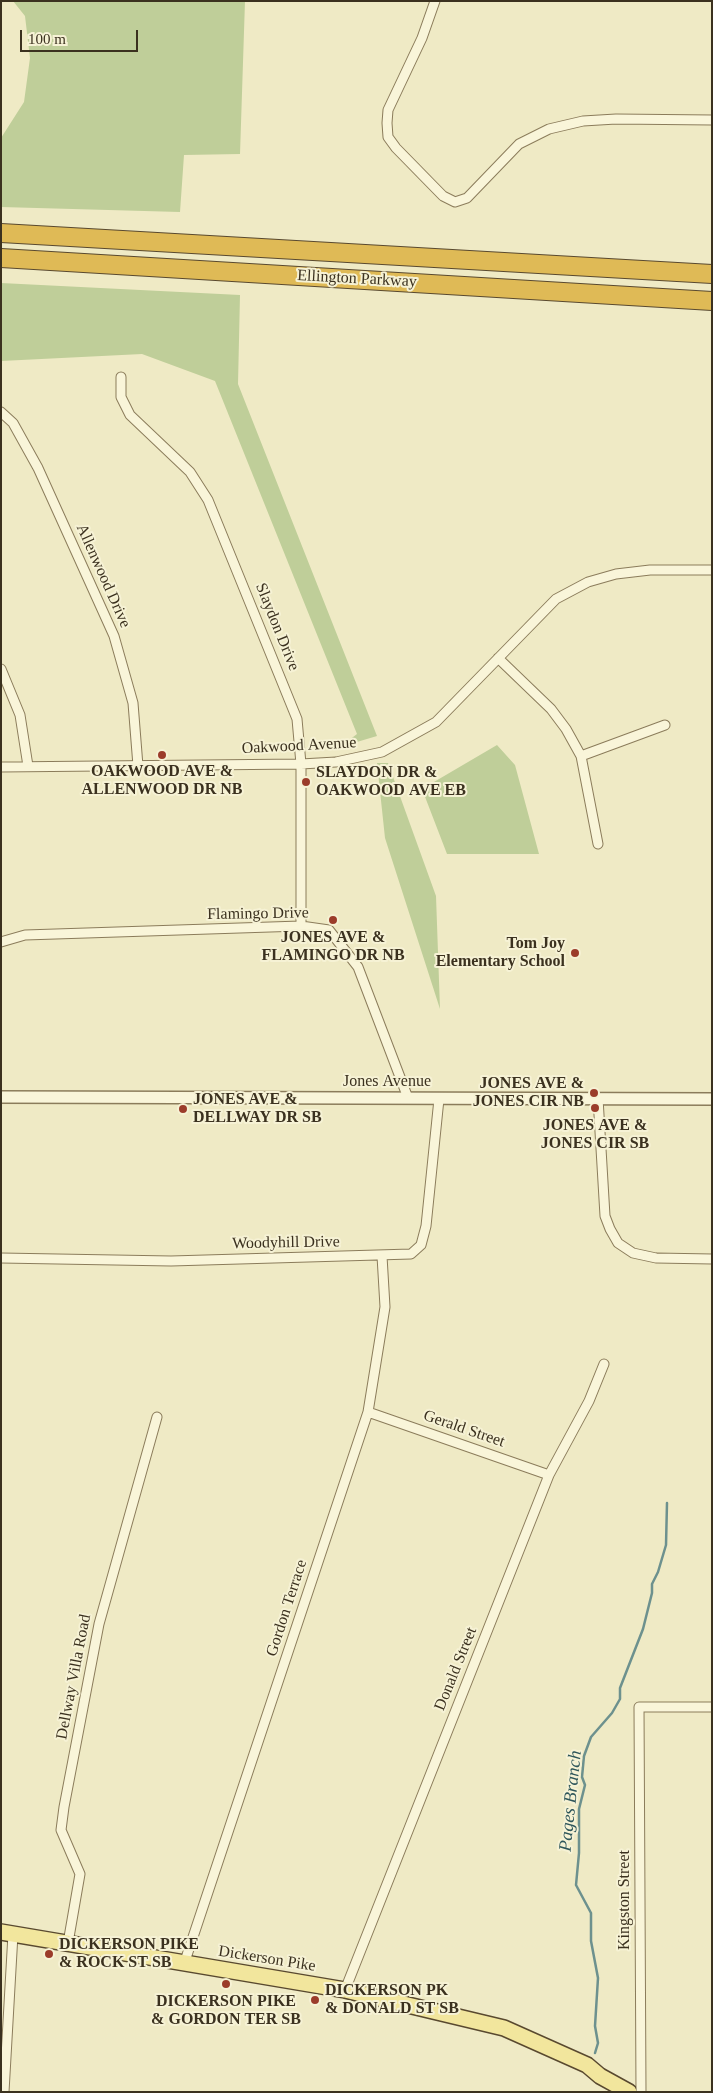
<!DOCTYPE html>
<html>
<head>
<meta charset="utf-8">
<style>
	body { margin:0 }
	#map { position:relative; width:713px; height:2093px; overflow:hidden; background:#efeac5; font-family:"Times New Roman",serif }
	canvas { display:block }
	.frame { position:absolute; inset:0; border:2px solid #3b311f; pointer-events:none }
	.scale { position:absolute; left:20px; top:30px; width:118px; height:22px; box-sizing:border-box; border:2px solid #3b311f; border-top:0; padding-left:6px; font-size:15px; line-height:18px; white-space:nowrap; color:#3b311f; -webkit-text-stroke:4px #f6f2d5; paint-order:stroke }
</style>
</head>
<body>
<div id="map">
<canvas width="713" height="2093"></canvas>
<div class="frame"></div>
<div class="scale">100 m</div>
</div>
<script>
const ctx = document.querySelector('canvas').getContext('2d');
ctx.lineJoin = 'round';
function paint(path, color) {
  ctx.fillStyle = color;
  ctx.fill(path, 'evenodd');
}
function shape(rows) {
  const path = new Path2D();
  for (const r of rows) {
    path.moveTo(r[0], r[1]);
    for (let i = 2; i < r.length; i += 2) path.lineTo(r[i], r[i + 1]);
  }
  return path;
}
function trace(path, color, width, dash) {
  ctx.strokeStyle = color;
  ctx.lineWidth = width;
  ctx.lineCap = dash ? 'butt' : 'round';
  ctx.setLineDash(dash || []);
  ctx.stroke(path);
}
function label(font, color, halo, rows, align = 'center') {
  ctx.font = font + ' "Times New Roman",serif';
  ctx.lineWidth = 4;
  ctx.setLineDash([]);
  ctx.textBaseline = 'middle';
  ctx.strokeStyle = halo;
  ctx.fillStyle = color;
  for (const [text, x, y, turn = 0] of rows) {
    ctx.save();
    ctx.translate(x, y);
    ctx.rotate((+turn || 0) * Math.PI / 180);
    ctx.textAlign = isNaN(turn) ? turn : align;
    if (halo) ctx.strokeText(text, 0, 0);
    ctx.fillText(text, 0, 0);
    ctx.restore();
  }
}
const green = shape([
	[13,1,245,1,240,154,184,155,180,212,1,207,1,138,24,102,30,58,25,16],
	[1,283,240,295,238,384,377,736,340,747,357,734,215,381,142,354,1,361],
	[497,745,515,765,539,854,447,854,422,789],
	[377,763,388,763,436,896,440,1009,385,838]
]);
const stream = shape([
	[595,2053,598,2043,595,2026,598,1978,591,1941,591,1913,576,1885,579,1853,579,1809,585,1785,582,1777,584,1756,591,1737,612,1713,620,1699,620,1688,643,1629,652,1593,652,1584,658,1572,666,1545,667,1503]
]);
const minor = shape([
	[435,1,422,38,388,110,387,123,388,137,396,148,443,196,455,202,467,198,519,144,549,129,583,121,616,119,712,120],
	[121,377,121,397,130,415,190,472,208,500,297,719,301,764,301,926],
	[1,412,13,423,38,468,114,636,133,703,138,766],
	[498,658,551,709,566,729,581,756,598,844],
	[1,669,20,715,28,766],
	[581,756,665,725],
	[1,767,301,764,336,762,382,752,436,722,556,599,588,582,616,574,650,570,712,570],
	[1,942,25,935,301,926,329,930,358,967,408,1098],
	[598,1098,605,1216,610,1229,618,1243,633,1253,656,1258,712,1259],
	[1,1258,171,1261,411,1254,421,1245,426,1226,439,1099],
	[368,1412,549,1475],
	[68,1943,80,1874,61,1830,64,1807,99,1624,157,1417],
	[184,1964,368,1412,385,1307,382,1256],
	[345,1990,549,1475,589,1401,604,1364],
	[4,2092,13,1934],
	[641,2092,639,1707,712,1707]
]);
const tertiary = shape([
	[1,1097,712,1099]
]);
const primary = shape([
	[1,1932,345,1990,504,2028,587,2065,600,2076,629,2092]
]);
const motorway = shape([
	[1,233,712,274],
	[1,258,712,301]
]);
const markers = [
	[162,755,5,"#9b3c2a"],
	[306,782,5,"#9b3c2a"],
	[333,920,5,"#9b3c2a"],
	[575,953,5,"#9b3c2a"],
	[594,1093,5,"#9b3c2a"],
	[595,1108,5,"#9b3c2a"],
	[183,1109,5,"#9b3c2a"],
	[49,1954,5,"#9b3c2a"],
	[226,1984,5,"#9b3c2a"],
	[315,2000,5,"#9b3c2a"]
];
const streetNames = [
	["Ellington Parkway",357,279,3],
	["Allenwood Drive",103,576,66],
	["Slaydon Drive",277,627,68],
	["Oakwood Avenue",299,746,-3],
	["Flamingo Drive",258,914,-1],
	["Jones Avenue",387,1082],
	["Woodyhill Drive",286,1243,-1],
	["Gerald Street",464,1429,19],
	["Gordon Terrace",287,1608,-72],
	["Donald Street",456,1669,-68],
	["Dellway Villa Road",74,1677,-79],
	["Kingston Street",625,1900,-90],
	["Dickerson Pike",267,1959,9]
];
const poiNames = [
	["OAKWOOD AVE &",162,772],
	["ALLENWOOD DR NB",162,790],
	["SLAYDON DR &",316,773,"left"],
	["OAKWOOD AVE EB",316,791,"left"],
	["JONES AVE &",333,938],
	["FLAMINGO DR NB",333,956],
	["Tom Joy",565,944,"right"],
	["Elementary School",565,962,"right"],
	["JONES AVE &",584,1084,"right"],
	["JONES CIR NB",584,1102,"right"],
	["JONES AVE &",193,1100,"left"],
	["DELLWAY DR SB",193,1118,"left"],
	["JONES AVE &",595,1126],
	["JONES CIR SB",595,1144],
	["DICKERSON PIKE",59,1945,"left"],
	["& ROCK ST SB",59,1963,"left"],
	["DICKERSON PK",325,1991,"left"],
	["& DONALD ST SB",325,2009,"left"],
	["DICKERSON PIKE",226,2002],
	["& GORDON TER SB",226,2020]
];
const waterNames = [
	["Pages Branch",571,1801,-84]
];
paint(green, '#bfce99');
trace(stream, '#6d918e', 2.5);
trace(minor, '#8b7c5b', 11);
trace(tertiary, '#8b7c5b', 14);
trace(primary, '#59492f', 18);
trace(motorway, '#59492f', 20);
trace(minor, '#f9f5d9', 9);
trace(tertiary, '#f9f5d9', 11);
trace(primary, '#f2e69d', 15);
trace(motorway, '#dfba56', 18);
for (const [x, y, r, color] of markers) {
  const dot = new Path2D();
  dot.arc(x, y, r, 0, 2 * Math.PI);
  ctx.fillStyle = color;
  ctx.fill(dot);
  trace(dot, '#f6f2d5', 2);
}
label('16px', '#3b311f', '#f6f2d5', streetNames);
label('bold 16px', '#3b311f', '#f6f2d5', poiNames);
label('italic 18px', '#2e565a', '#f6f2d5', waterNames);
</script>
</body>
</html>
